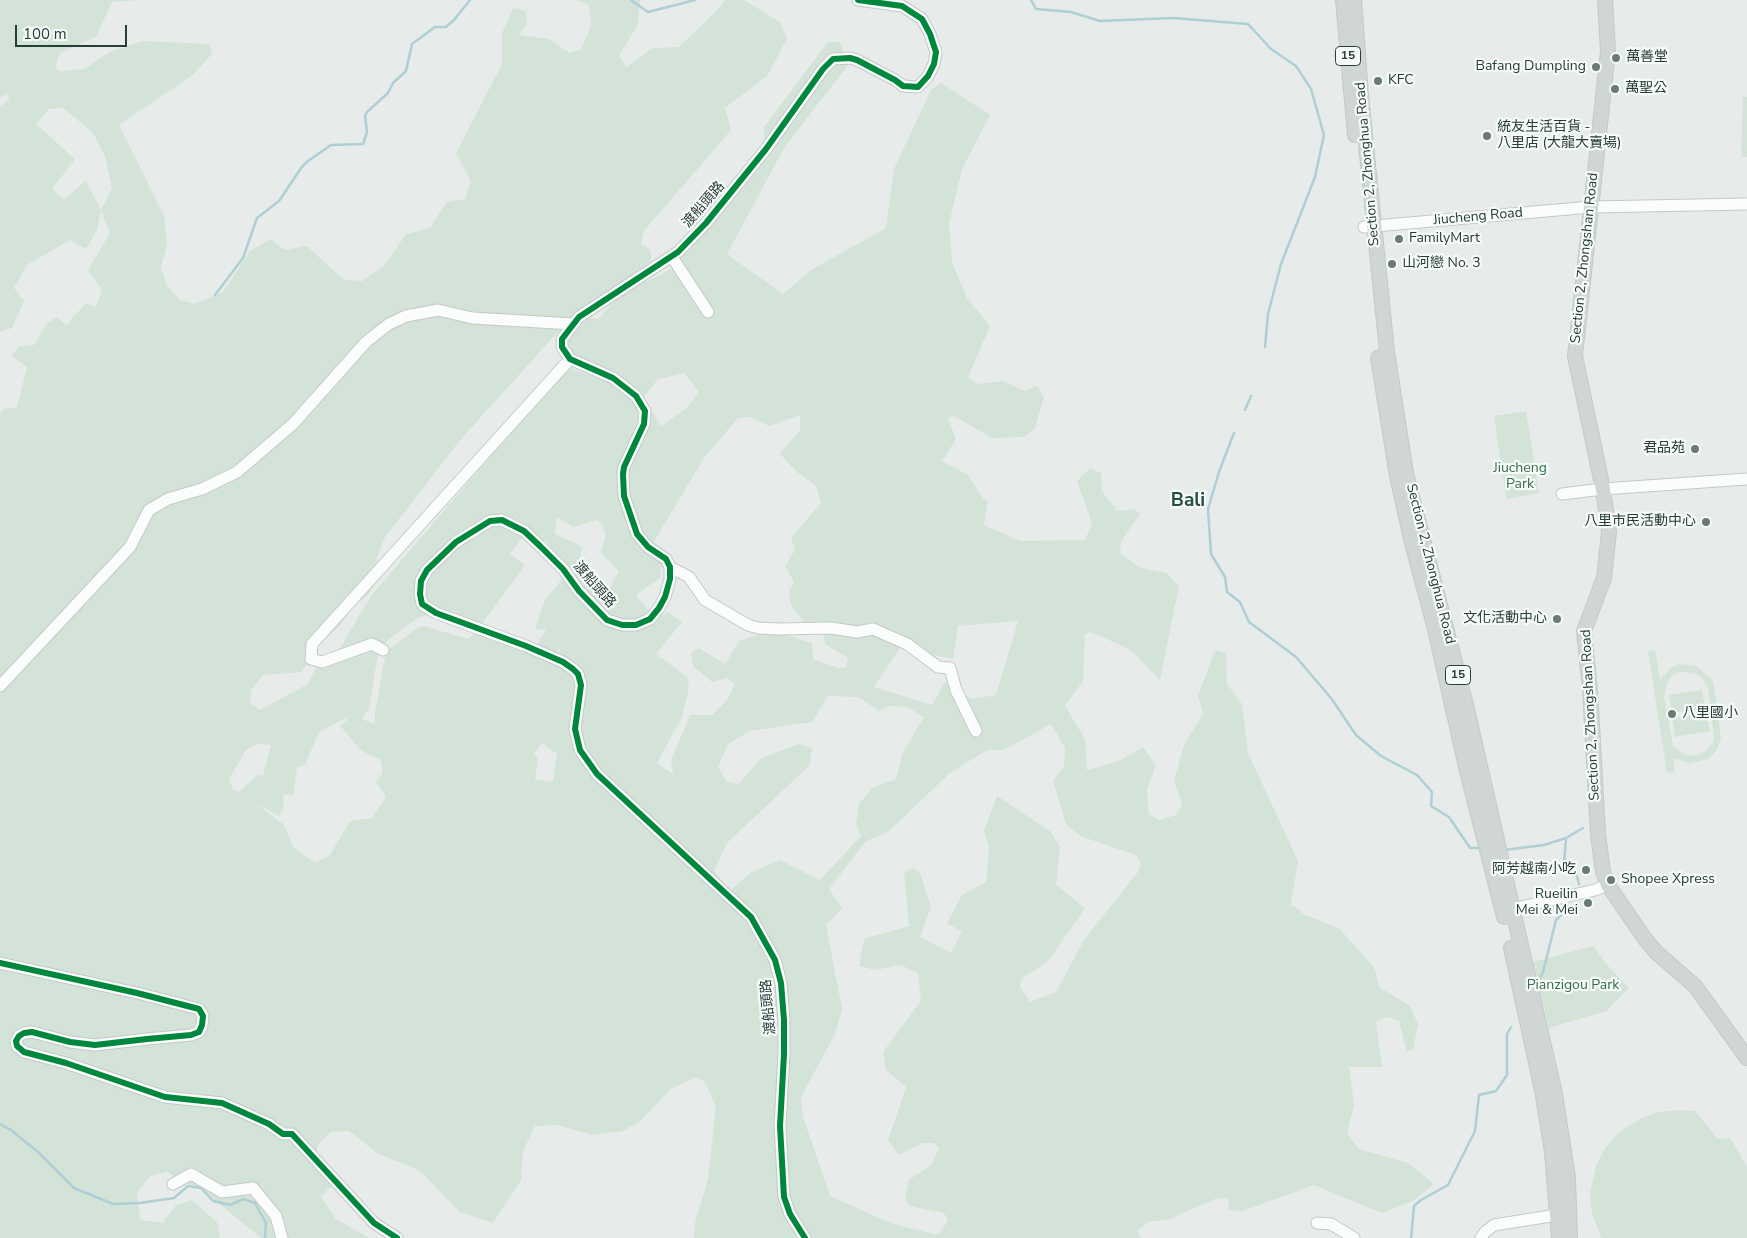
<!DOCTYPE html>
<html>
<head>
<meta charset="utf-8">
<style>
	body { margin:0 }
	#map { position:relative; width:1747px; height:1238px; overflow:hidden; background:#e7ecea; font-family:"Nunito Sans",sans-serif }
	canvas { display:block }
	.scale { position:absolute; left:15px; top:25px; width:112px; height:22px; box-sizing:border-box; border:2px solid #273d37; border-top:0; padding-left:6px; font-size:15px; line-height:18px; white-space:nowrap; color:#273d37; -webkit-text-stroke:4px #f6faf8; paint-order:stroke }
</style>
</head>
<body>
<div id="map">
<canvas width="1747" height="1238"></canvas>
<div class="scale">100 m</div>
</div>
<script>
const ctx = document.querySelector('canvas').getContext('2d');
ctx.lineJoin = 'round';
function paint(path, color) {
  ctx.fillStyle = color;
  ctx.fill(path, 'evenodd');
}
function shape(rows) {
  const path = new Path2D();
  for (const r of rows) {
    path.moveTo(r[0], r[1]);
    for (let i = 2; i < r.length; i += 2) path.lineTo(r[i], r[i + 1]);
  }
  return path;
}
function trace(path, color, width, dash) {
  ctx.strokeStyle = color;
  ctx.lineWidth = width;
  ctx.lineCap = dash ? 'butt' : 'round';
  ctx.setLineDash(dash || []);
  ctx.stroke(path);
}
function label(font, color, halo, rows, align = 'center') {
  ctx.font = font + ' "Nunito Sans","Noto Sans TC",sans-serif';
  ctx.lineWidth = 4.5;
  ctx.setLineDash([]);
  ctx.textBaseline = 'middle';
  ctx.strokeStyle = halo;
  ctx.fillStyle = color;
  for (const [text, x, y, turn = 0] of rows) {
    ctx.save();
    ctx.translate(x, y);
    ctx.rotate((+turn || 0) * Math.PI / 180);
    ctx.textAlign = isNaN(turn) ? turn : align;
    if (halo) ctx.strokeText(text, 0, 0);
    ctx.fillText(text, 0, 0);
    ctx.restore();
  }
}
const green = shape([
	[0,0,139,0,112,2,96,37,60,53,55,67,59,71,85,69,109,52,143,41,209,44,212,54,193,75,119,125,164,216,167,245,161,267,167,286,180,300,195,304,223,292,249,252,270,239,285,250,307,246,344,280,362,281,384,266,406,234,430,228,447,202,465,199,471,181,456,153,502,64,502,33,513,8,526,11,527,23,519,35,549,39,570,53,581,49,591,26,589,5,576,0,640,0,638,24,619,56,626,67,653,48,679,47,721,6,725,0,744,0,780,22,787,39,767,76,725,108,731,130,644,231,641,244,651,250,651,261,566,323,461,439,385,537,377,557,379,576,368,595,353,606,339,627,317,645,302,672,263,675,251,690,250,703,260,710,308,684,317,665,340,648,371,596,567,367,609,382,648,405,661,426,687,408,699,392,684,373,658,379,641,400,579,362,568,347,569,336,589,318,598,319,620,295,671,269,765,157,764,127,828,42,840,42,848,65,784,148,727,254,783,294,811,270,886,228,894,169,931,90,941,83,990,115,962,169,949,224,952,262,967,298,990,326,968,377,978,384,1003,381,1025,391,1037,386,1044,397,1035,428,1024,437,992,438,954,416,948,418,956,439,942,461,968,475,983,498,988,501,984,525,1020,541,1085,540,1092,523,1077,481,1090,468,1101,473,1102,491,1117,511,1135,509,1140,514,1121,541,1120,553,1141,568,1166,573,1179,586,1160,680,1131,650,1091,632,1085,634,1083,681,1065,706,1085,739,1087,770,1119,761,1143,747,1156,765,1147,789,1149,814,1159,820,1176,815,1182,804,1174,781,1184,745,1203,714,1198,696,1215,650,1226,653,1227,684,1242,704,1248,753,1298,861,1291,904,1305,915,1340,929,1375,969,1379,987,1410,1006,1418,1024,1413,1049,1407,1052,1399,1021,1387,1017,1376,1022,1382,1067,1349,1067,1354,1104,1347,1134,1359,1149,1408,1163,1434,1184,1413,1201,1382,1213,1314,1185,1243,1211,1229,1210,1228,1198,1215,1199,1170,1219,1148,1222,1137,1231,1141,1238,694,1238,695,1223,708,1179,716,1107,705,1082,696,1077,671,1089,638,1123,622,1131,593,1135,557,1125,535,1126,523,1151,521,1180,493,1223,460,1212,420,1171,377,1153,349,1131,331,1132,318,1144,316,1154,334,1183,321,1197,336,1219,369,1238,261,1238,205,1192,167,1172,150,1176,137,1193,140,1220,163,1223,176,1205,192,1200,217,1222,220,1238,0,1238,0,413,4,409,17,407,27,367,12,356,19,346,34,345,47,323,57,317,66,325,86,303,96,307,102,290,88,270,110,233,101,211,97,230,86,249,70,240,27,265,14,288,24,301,12,328,0,332,0,106,10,99,6,94,0,98],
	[63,108,93,133,105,156,112,188,101,210,86,181,64,199,52,189,75,159,36,124,49,109],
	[800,415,800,430,780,454,797,472,816,486,821,503,791,538,795,550,785,566,794,581,789,593,792,607,805,623,867,630,867,635,854,638,823,632,825,644,848,658,846,667,838,668,813,659,812,643,774,631,740,640,725,664,699,648,691,653,693,666,712,682,727,678,735,684,727,700,712,715,690,715,671,761,673,774,657,763,682,717,689,688,687,677,656,654,682,622,668,612,656,618,638,598,637,594,660,578,662,564,653,543,704,458,738,418,751,417,769,426],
	[557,517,573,527,597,520,602,524,606,535,601,553,619,571,608,591,592,581,579,560,583,547,555,534],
	[525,534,547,541,566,574,545,600,535,629,546,630,537,644,555,654,563,644,554,660,476,632,468,639,424,626,418,628,386,651,375,713,375,724,362,719,369,709,378,653,388,640,417,618,438,613,482,624,525,565,510,554],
	[1018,621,996,695,971,699,945,682,932,705,874,687,900,648,953,659,958,626],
	[828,696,859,697,879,711,889,706,907,707,924,717,903,752,896,779,872,788,859,804,856,824,861,836,820,880,780,860,750,873,730,891,714,871,727,843,810,765,812,748,799,744,761,758,739,784,727,782,718,767,728,744,750,731,812,722],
	[352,715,340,726,362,751,380,759,383,772,376,782,386,797,372,818,350,821,330,855,315,863,294,848,284,825,257,804,279,816,284,808,283,795,293,795,297,767,305,765,319,732],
	[1051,724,1065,748,1064,766,1053,781,1066,824,1080,836,1136,855,1141,863,1138,872,1084,940,1056,992,1030,1002,1020,987,1022,979,1049,960,1085,908,1056,885,1060,847,1051,832,997,796,984,831,989,848,986,882,962,895,947,923,962,932,951,953,920,937,931,907,920,873,913,868,904,872,909,926,864,939,859,966,875,970,901,965,918,973,921,1001,883,1052,886,1070,906,1087,888,1140,899,1155,923,1143,933,1143,939,1148,932,1164,909,1180,905,1198,909,1206,944,1213,948,1221,938,1235,893,1224,830,1196,803,1117,801,1097,835,1034,842,1009,826,925,842,908,829,889,866,841,888,832,950,773,987,750,1004,750],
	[542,743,557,754,553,782,535,779,538,759,534,754],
	[258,744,271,745,263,776,257,775,239,792,233,790,229,779,246,750],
	[1743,96,1747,97,1747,157,1741,157],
	[1526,411,1539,493,1506,499,1494,416],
	[1655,650,1660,679,1672,667,1679,664,1696,666,1711,678,1714,685,1721,738,1717,750,1708,759,1689,763,1673,758,1675,772,1667,773,1648,652],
	[1683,672,1696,674,1702,678,1708,688,1714,738,1713,743,1706,751,1696,756,1683,754,1673,746,1664,696,1667,683,1671,677,1676,673],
	[1702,690,1705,708,1672,713,1669,695],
	[1706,712,1710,731,1675,737,1672,718],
	[1593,946,1609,967,1629,988,1606,1011,1549,1028,1533,962],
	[1678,1110,1695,1111,1718,1139,1730,1138,1747,1167,1747,1238,1601,1238,1592,1213,1590,1194,1596,1166,1605,1148,1617,1134,1641,1118,1659,1112]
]);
const stream = shape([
	[631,0,648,12,695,0],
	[1031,0,1036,9,1071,12,1100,21,1173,18,1248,24,1271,49,1296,66,1311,89,1324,135,1315,177,1281,264,1268,314,1265,347],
	[215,295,243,258,257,218,279,201,301,168,308,161,331,145,363,144,367,132,365,116,367,112,388,93,393,83,406,71,412,44,435,27,446,27,454,20,470,0],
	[1245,410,1251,396],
	[1234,433,1219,472,1208,509,1211,554,1225,577,1227,592,1240,602,1249,622,1296,657,1331,698,1356,735,1381,756,1417,775,1432,792,1431,806,1449,817,1470,848,1482,848],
	[1504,850,1544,845,1566,838],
	[1579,884,1576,872,1564,863,1566,838,1583,828],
	[1538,982,1543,972,1556,920,1570,906],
	[0,1124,11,1130,39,1153,74,1188,113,1204,140,1203,174,1198,188,1186,201,1188,213,1201,230,1205,243,1199,255,1203,266,1223,265,1238],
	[1411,1238,1414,1206,1421,1200,1448,1185,1475,1131,1479,1095,1496,1091,1507,1075,1507,1034,1511,1027]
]);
const minor = shape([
	[1364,227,1591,207,1747,204],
	[672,257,708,312],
	[1562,494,1603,489,1747,479],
	[670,567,689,577,705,600,748,625,758,628,779,629,831,628,857,632,873,629,907,644,938,667,950,668,956,690,976,731],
	[383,650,372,644,322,662,311,659,312,644,570,359],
	[0,686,130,547,149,510,168,499,202,489,237,472,293,424,366,342,389,324,406,316,438,310,472,318,573,324],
	[1504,911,1595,890,1608,885],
	[0,963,137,993,199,1009,203,1016,202,1025,199,1032,191,1035,147,1039,95,1045,70,1042,32,1032,24,1033,19,1036,16,1041,17,1046,24,1052,66,1063,165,1097,222,1103,269,1124,283,1134,292,1134,374,1223,397,1238],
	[173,1184,191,1174,222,1192,253,1188,276,1216,282,1238],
	[1317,1223,1331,1224,1354,1238],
	[805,1238,790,1214,784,1197,780,1126,784,1054,784,1020,781,983,775,960,751,917,597,774,580,750,575,729,581,685,578,674,573,669,563,662,526,646,436,613,422,604,420,594,421,581,427,570,456,542,490,521,502,520,524,531,541,547,563,569,579,591,607,620,622,625,636,625,650,619,659,608,665,597,670,579,670,567,666,559,648,547,637,534,624,496,623,474,624,467,644,424,645,411,636,396,613,378,570,359,562,347,562,339,579,317,678,252,706,223,766,149,823,69,833,59,850,58,857,60,895,80,903,86,918,87,928,76,934,64,936,52,930,34,922,19,902,6,858,0],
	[1481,1238,1485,1232,1494,1225,1551,1216,1562,1207]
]);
const major = shape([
	[1343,0,1355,135],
	[1354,0,1361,95,1387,352,1406,473,1467,709,1555,1094,1568,1178,1570,1238],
	[1605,0,1608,51,1575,356,1603,489,1609,532,1604,578,1584,631,1590,690,1598,834,1603,872,1608,885,1645,939,1657,953,1695,986,1747,1058],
	[1378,358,1397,476,1412,543,1435,629,1466,767,1504,917],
	[1511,948,1542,1090,1552,1152,1559,1238]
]);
const cycleway = shape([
	[0,963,137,993,199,1009,203,1016,202,1025,199,1032,191,1035,147,1039,95,1045,70,1042,32,1032,24,1033,19,1036,16,1041,17,1046,24,1052,66,1063,165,1097,222,1103,269,1124,283,1134,292,1134,374,1223,397,1238],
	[805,1238,790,1214,784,1197,780,1126,784,1054,784,1020,781,983,775,960,751,917,597,774,580,750,575,729,581,685,578,674,573,669,563,662,526,646,436,613,422,604,420,594,421,581,427,570,456,542,490,521,502,520,524,531,541,547,563,569,579,591,607,620,622,625,636,625,650,619,659,608,665,597,670,579,670,567,666,559,648,547,637,534,624,496,623,474,624,467,644,424,645,411,636,396,613,378,570,359,562,347,562,339,579,317,678,252,706,223,766,149,823,69,833,59,850,58,857,60,895,80,903,86,918,87,928,76,934,64,936,52,930,34,922,19,902,6,858,0]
]);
const markers = [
	[1616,58,5,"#6a7a76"],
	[1596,67,5,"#6a7a76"],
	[1378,81,5,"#6a7a76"],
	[1615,89,5,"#6a7a76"],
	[1487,136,5,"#6a7a76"],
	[1399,239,5,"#6a7a76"],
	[1392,264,5,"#6a7a76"],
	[1695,449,5,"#6a7a76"],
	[1706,522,5,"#6a7a76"],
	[1557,619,5,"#6a7a76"],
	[1672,714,5,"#6a7a76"],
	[1586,870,5,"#6a7a76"],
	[1611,880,5,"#6a7a76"],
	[1588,903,5,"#6a7a76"]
];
const shields = [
	[1348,56,25],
	[1458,675,25]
];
const shieldNames = [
	["15",1348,56],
	["15",1458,675]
];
const poiNames = [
	["萬善堂",1626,58],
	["Bafang Dumpling",1586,67,"right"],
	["KFC",1388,81],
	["萬聖公",1625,89],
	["統友生活百貨 -",1497,128],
	["八里店 (大龍大賣場)",1497,144],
	["FamilyMart",1409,239],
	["山河戀 No. 3",1402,264],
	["君品苑",1685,449,"right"],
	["八里市民活動中心",1696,522,"right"],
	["文化活動中心",1547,619,"right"],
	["八里國小",1682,714],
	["阿芳越南小吃",1576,870,"right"],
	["Shopee Xpress",1621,880],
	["Rueilin",1578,895,"right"],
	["Mei & Mei",1578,911,"right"]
];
const streetNames = [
	["Section 2, Zhonghua Road",1368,164,-95],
	["渡船頭路",704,205,-49],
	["Jiucheng Road",1478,217,-5],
	["Section 2, Zhongshan Road",1585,258,-84],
	["Section 2, Zhonghua Road",1430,564,76],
	["渡船頭路",594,585,49],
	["Section 2, Zhongshan Road",1591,715,-93],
	["渡船頭路",769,1007,-95]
];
const parkNames = [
	["Jiucheng",1520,469],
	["Park",1520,485],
	["Pianzigou Park",1573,986]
];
const districtNames = [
	["Bali",1188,501]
];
paint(green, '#d3e3d8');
trace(stream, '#aecfd4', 2.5);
trace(minor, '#c4c9c7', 13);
trace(major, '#c3cac8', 16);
trace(minor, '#fbfcfc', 11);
trace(major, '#d0d6d4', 14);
trace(cycleway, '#00873e', 6);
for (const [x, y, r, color] of markers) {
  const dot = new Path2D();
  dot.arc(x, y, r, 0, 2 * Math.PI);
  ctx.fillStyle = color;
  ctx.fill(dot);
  trace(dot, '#f6faf8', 2);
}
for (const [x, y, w] of shields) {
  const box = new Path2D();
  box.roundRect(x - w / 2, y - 9.5, w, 19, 4);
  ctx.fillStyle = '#f6faf8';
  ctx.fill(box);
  trace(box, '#273d37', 1);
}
label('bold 12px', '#273d37', null, shieldNames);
label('14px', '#273d37', '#f6faf8', poiNames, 'left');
label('14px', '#273d37', '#f6faf8', streetNames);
label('14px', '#366f4c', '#f6faf8', parkNames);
label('bold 19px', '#254d43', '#f6faf8', districtNames);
</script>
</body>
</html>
